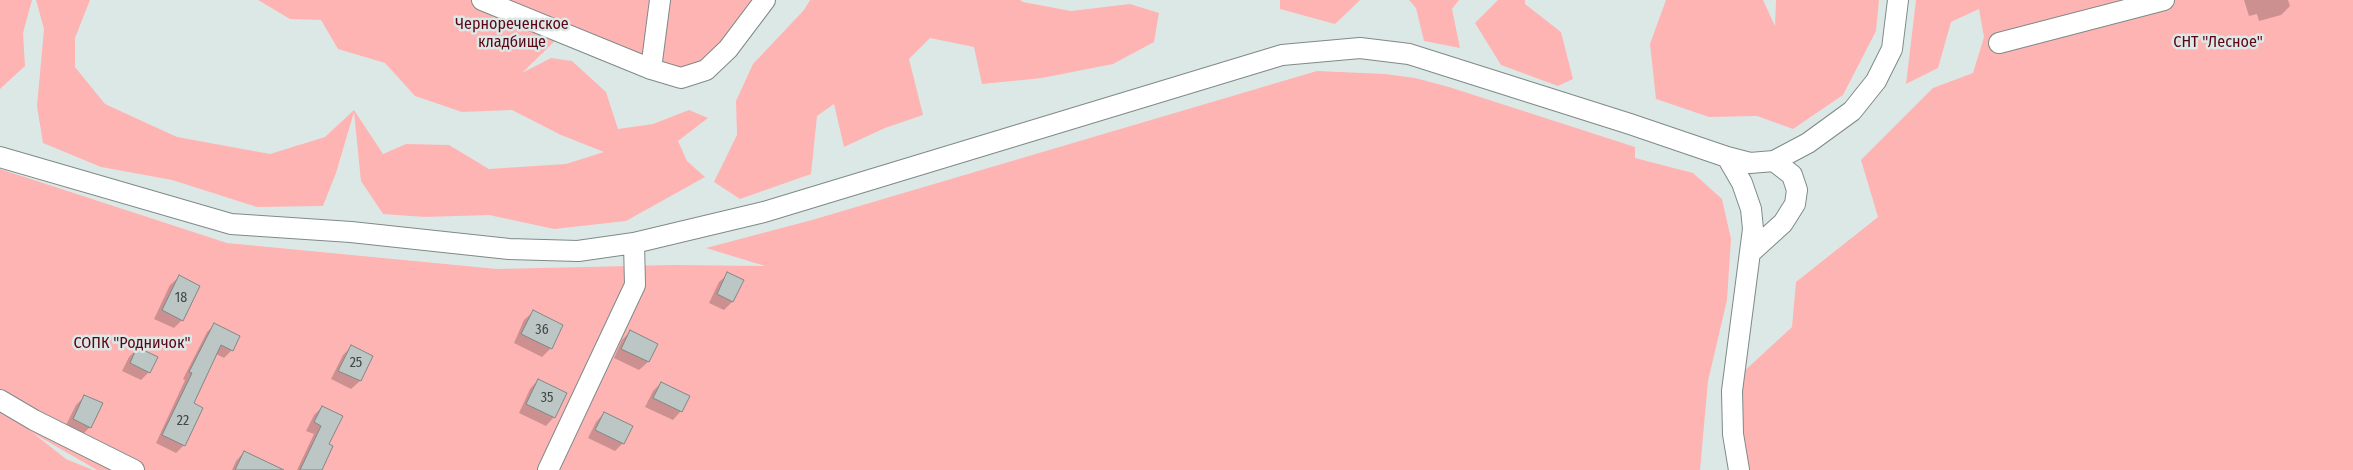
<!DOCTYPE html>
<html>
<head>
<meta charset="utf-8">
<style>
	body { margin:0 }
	canvas { display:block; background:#dce8e6 }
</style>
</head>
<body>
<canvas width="2353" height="470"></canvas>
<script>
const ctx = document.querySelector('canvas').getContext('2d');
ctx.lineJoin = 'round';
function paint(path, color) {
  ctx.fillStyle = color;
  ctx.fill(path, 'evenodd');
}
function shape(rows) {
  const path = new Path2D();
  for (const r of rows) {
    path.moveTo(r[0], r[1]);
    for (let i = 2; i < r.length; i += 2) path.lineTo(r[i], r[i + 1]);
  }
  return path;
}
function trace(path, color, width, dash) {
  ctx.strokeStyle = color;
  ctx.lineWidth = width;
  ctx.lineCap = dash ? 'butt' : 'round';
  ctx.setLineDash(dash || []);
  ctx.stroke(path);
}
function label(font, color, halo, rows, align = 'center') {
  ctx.font = font + ' "Fira Sans Condensed",sans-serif';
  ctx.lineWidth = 5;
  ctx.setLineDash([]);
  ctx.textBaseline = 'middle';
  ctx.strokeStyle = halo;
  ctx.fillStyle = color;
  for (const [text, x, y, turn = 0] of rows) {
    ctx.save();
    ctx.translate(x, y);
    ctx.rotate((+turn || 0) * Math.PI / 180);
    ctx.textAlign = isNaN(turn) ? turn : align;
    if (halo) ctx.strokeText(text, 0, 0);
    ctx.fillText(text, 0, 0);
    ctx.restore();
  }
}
const green = shape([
	[0,0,32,0,23,33,25,66,0,89],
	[36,0,90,0,75,38,75,67,105,104,177,137,270,154,325,137,354,110,383,154,406,144,449,145,489,169,566,164,604,152,561,135,512,110,462,112,415,96,385,63,338,49,321,20,290,19,258,0,755,0,713,55,680,71,565,31,522,73,551,58,572,61,606,92,618,129,653,124,689,110,708,118,678,141,687,161,705,177,626,221,554,229,489,215,425,217,383,214,361,181,354,112,336,173,323,206,257,207,172,180,101,167,43,143,37,106,44,29],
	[810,0,1020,0,1023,2,1071,11,1130,4,1159,13,1154,42,1113,64,1042,78,982,84,974,47,930,38,909,59,923,115,885,128,844,147,834,104,817,116,811,174,740,199,714,182,737,135,736,101,753,64,804,10],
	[1280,0,1360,0,1335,24,1280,9],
	[1409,0,1459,0,1452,9,1460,48,1424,41,1416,8],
	[1498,0,1525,0,1525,4,1561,32,1573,79,1558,86,1501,65,1475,23],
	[1666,0,1763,0,1775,26,1776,0,1879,0,1876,31,1843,95,1793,129,1757,116,1709,117,1656,99,1650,44],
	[1916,0,2353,0,2353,470,1747,470,1744,462,1741,374,1792,327,1796,282,1878,217,1861,160,1933,88,1973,73,1984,37,1979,9,1951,22,1938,68,1906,84],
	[1317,71,1385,74,1415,78,1449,87,1635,147,1635,158,1693,173,1722,199,1731,239,1727,300,1708,381,1700,470,97,470,33,433,66,459,93,470,0,470,0,169,227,243,497,269,673,265,765,266,706,248,812,220]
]);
const shadow = shape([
	[2244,0,2288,0,2290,6,2281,15,2259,21,2257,14,2249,16],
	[728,274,742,281,732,302,724,310,709,303,719,282],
	[179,277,182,320,174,328,154,319,170,285],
	[533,312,551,348,542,357,514,343,524,320],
	[214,325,238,336,232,350,224,358,216,354,192,404,184,445,176,453,156,443,185,380,183,379,207,332],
	[630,332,656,344,648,362,639,370,614,358,622,340],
	[351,347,371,356,360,381,351,389,331,379,343,355],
	[137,349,149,372,141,380,122,371,129,357],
	[538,380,554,417,546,426,519,413,530,389],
	[661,383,681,411,673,420,645,407,653,391],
	[85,396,90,427,82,435,65,427,76,405],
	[322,407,327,445,320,470,297,470,314,434,306,431,314,415],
	[604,413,623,443,615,451,588,438,596,422],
	[244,452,258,470,232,470,236,461]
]);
const building = shape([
	[727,272,744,280,733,302,717,294,727,272],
	[179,275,200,286,183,321,162,310,179,275],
	[533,310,563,325,552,349,521,334,533,310],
	[214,323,240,336,233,351,221,345,194,403,203,408,185,446,162,435,192,373,189,372,214,323],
	[630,330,658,344,649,362,621,349,630,330],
	[351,345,373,356,361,381,338,371,351,345],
	[137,347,158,357,150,373,130,363,137,347],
	[538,379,567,393,555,418,526,404,538,379],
	[661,382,690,396,682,412,653,398,661,382],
	[84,395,103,403,91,428,73,419,84,395],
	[322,406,343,416,329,444,333,446,322,470,300,470,321,426,314,422,322,406],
	[604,412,633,426,624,444,595,430,604,412],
	[244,451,284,470,235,470,244,451]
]);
const minor = shape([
	[482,0,651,69,681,78,706,70,728,49,765,0],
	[1999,43,2164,0],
	[651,69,660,0],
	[0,157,231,224,351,232,509,249,578,251,634,243,764,212,1282,55,1360,48,1409,54,1630,124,1727,157,1742,183,1751,209,1753,229,1732,391,1733,434,1739,470],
	[1727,157,1750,163,1774,161,1808,143,1852,111,1876,81,1892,49,1898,0],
	[1750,253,1783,223,1795,204,1797,190,1792,175,1774,161],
	[0,400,34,420,134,470],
	[548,470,635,285,634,243]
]);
const numberNames = [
	["18",181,298],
	["36",542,330],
	["25",356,363],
	["35",547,398],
	["22",183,421]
];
const parkNames = [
	["Чернореченское",512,25],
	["кладбище",512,43],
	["СНТ \"Лесное\"",2218,43],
	["СОПК \"Родничок\"",132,344]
];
paint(green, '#ffb4b4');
paint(shadow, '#0003');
paint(building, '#bcc7c5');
trace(building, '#7e8987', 1);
trace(minor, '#7f8a88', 22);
trace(minor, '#fff', 20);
label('14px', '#414746', null, numberNames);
label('16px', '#5b0617', '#dce8e6', parkNames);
</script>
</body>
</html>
